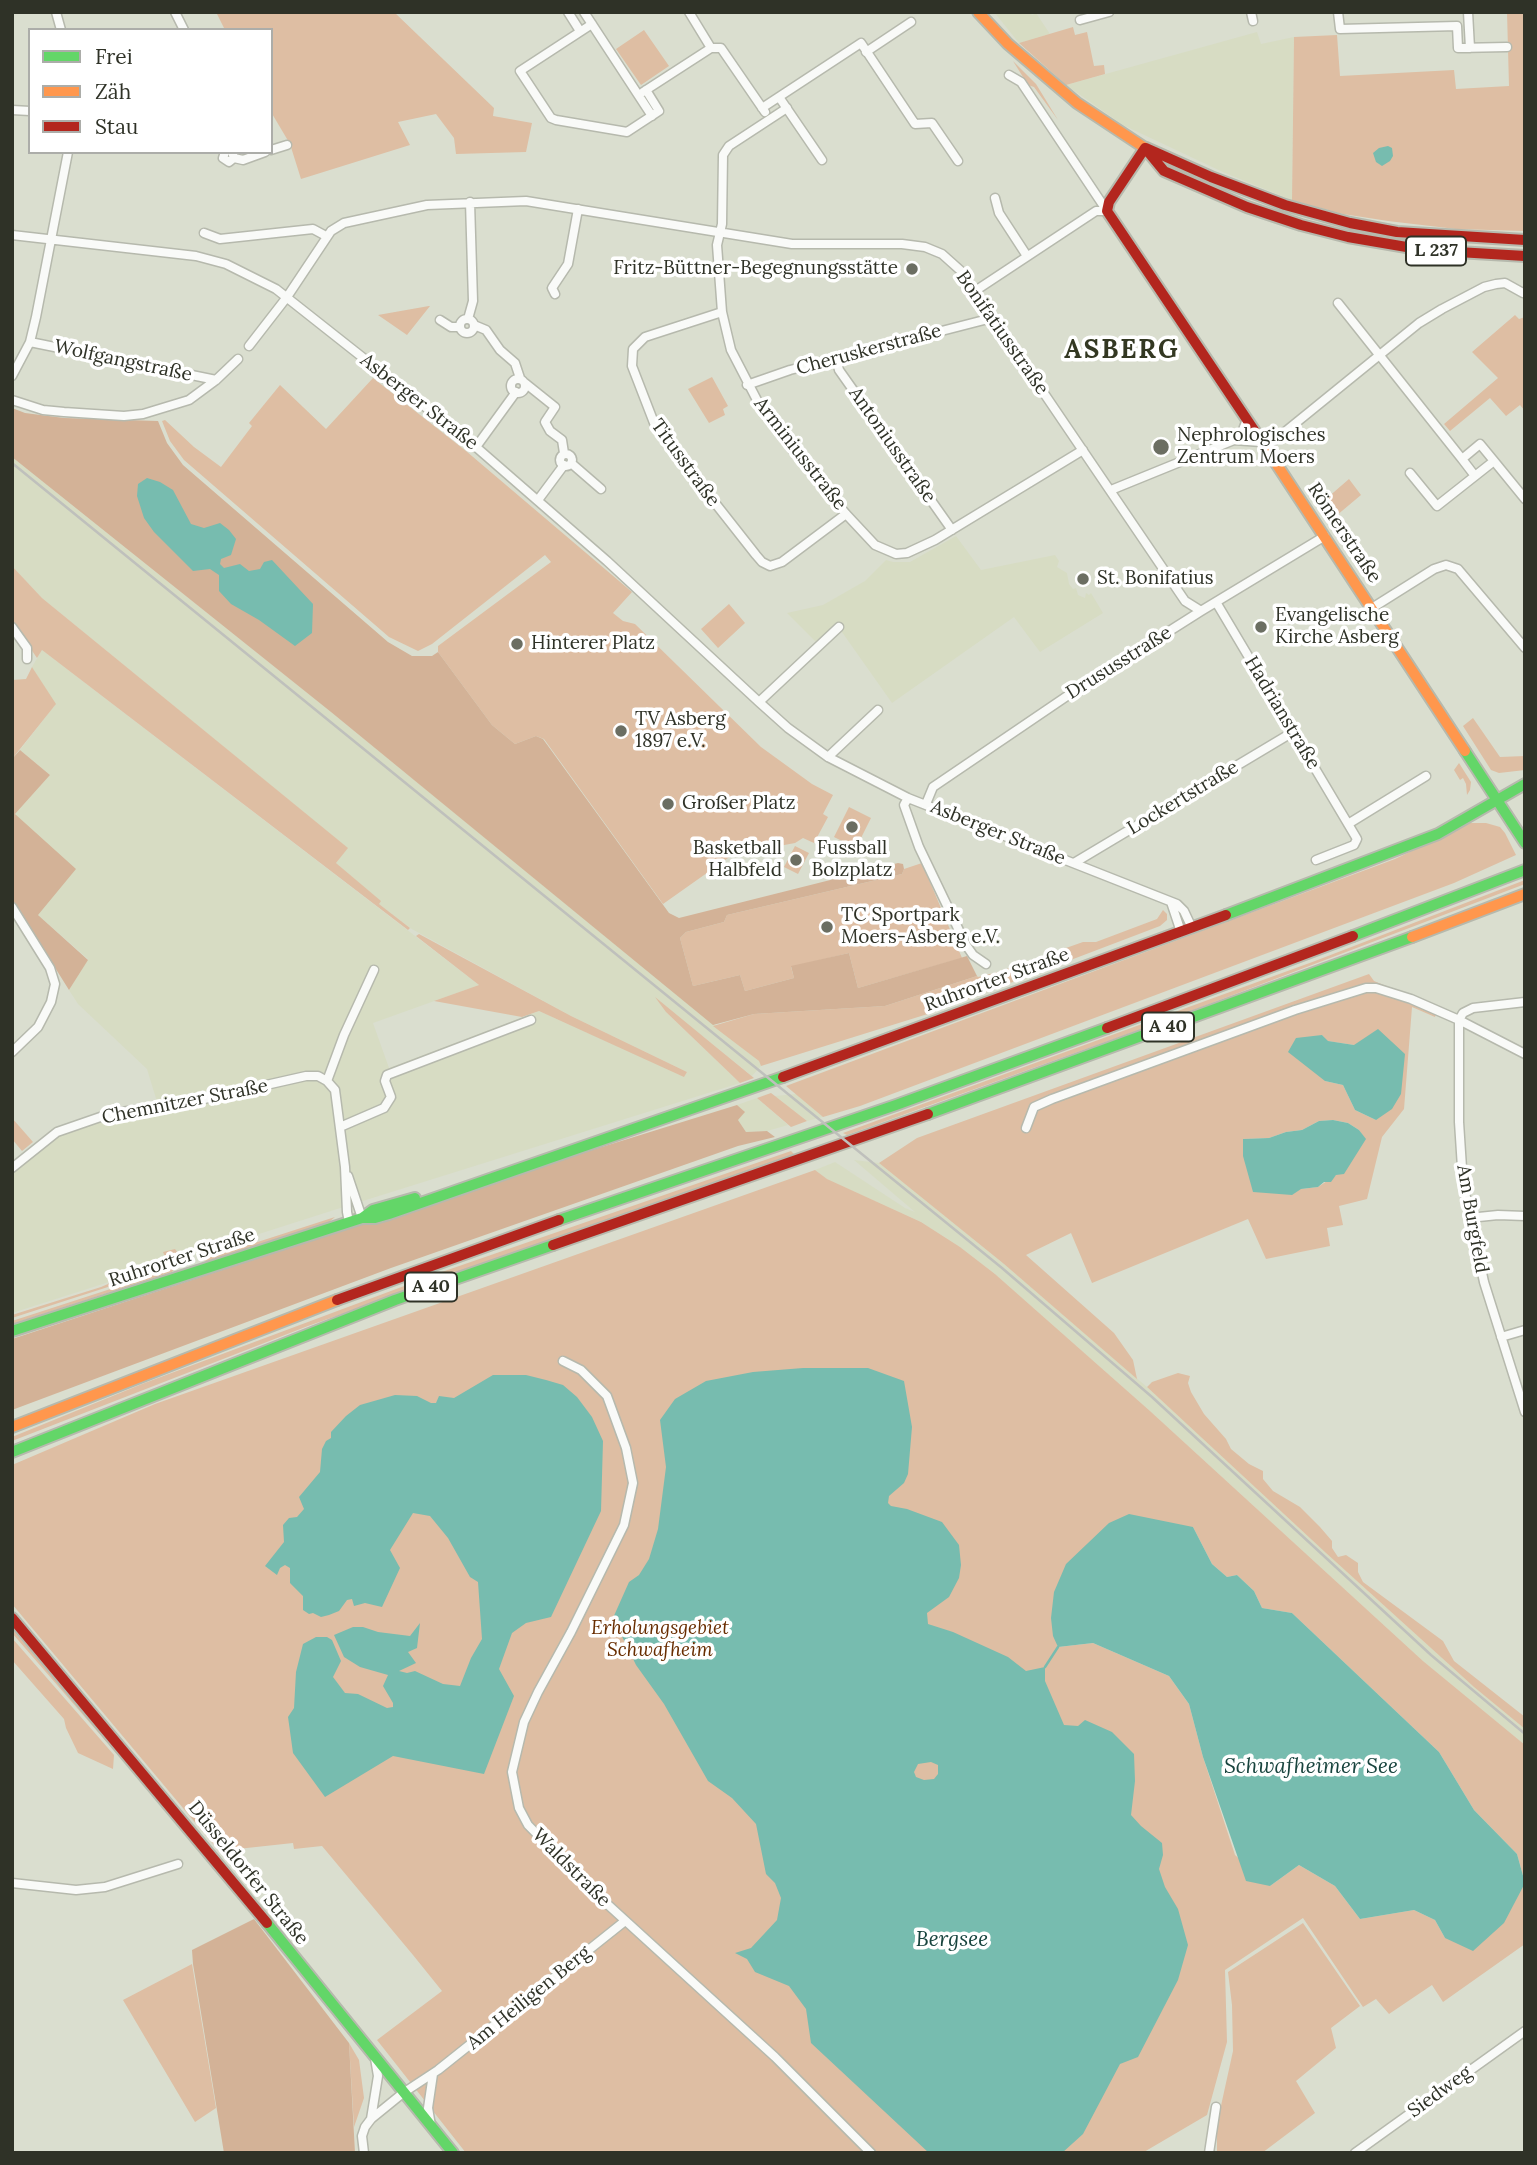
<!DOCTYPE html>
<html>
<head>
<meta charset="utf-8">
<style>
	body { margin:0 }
	#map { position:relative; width:1537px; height:2165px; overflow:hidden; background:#dadecf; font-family:Lora,serif }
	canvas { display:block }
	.frame { position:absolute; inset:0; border:14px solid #2f3227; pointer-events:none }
	.legend { position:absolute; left:28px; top:28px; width:245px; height:126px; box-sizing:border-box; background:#fff; border:2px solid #acada9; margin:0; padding:9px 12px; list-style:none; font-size:21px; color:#2f3227 }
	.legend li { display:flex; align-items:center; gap:14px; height:35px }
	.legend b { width:35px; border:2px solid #acada9 }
</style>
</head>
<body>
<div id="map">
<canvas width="1537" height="2165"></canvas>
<div class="frame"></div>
<ul class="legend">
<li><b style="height:9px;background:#63d668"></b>Frei</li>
<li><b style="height:9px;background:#ff974d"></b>Zäh</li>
<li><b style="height:9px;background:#b3261e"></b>Stau</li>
</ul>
</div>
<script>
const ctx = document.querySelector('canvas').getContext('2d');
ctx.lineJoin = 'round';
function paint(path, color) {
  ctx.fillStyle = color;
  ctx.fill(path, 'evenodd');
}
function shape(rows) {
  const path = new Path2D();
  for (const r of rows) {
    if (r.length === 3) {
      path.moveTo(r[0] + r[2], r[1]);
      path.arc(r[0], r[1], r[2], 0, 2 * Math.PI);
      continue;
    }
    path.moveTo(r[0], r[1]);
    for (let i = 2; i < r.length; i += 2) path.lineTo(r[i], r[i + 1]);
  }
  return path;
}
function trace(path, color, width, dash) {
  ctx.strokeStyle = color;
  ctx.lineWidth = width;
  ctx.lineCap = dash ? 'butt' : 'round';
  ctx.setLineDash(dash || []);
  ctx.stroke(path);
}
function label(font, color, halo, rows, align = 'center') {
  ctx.font = font + ' Lora,serif';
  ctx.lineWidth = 7;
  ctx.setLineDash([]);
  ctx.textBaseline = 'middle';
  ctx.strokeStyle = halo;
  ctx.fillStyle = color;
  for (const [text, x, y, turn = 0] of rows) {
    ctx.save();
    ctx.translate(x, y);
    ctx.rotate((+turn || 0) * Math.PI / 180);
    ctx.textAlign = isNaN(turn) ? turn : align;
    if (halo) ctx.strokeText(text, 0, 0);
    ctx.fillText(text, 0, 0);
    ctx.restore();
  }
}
const built = shape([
	[994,12,1030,12,1032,15,1036,13,1050,34,1019,43],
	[1257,32,1261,44,1294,37,1292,200,1225,173,1123,125,1066,85],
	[12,457,331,712,759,1061,761,1066,752,1076,705,1038,666,1012,740,1083,334,1210,12,1313,12,1170,57,1133,109,1115,158,1105,147,1069,78,1004,69,990,88,959,38,915,15,814,50,775,20,750,55,705,32,667,42,650,479,985,373,1023,389,1068,539,1011,684,1076,687,1072,571,1016,410,928,379,904,380,901,336,863,347,848,42,598,12,566],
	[956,536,981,570,1055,555,1059,561,1057,567,1067,573,1069,584,1073,589,1076,588,1078,595,1085,598,1086,593,1089,595,1091,593,1103,613,1040,652,1014,617,892,703,837,625,821,640,815,641,787,613,823,605,865,581,886,560,893,562,910,562],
	[796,1094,823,1117,807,1121,775,1096],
	[757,1098,788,1125,767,1131,746,1132,738,1120,744,1112,737,1105],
	[854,1160,879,1163,1004,1264,1147,1387,1326,1553,1474,1687,1525,1729,1525,1745,1423,1661,1150,1411,995,1274,960,1247,921,1222,826,1179,815,1170,835,1162,905,1208,915,1212]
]);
const green = shape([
	[216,12,394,12,494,108,493,116,532,123,526,152,456,154,454,138,436,114,398,122,410,145,301,179,290,144,271,112,271,30,225,30],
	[1507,12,1525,12,1525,231,1456,229,1388,221,1343,214,1292,200,1294,37,1337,35,1340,76,1454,70,1456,89,1509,86],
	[1073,27,1075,35,1087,32,1094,66,1104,65,1105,74,1066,85,1019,43],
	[644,30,669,66,641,85,616,49],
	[1013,61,1036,84,1058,120,1034,87,1028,85],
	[430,306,407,335,378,315,429,306],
	[1515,315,1519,319,1525,317,1525,411,1520,405,1506,416,1490,398,1450,431,1444,424,1498,378,1472,352],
	[712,377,728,406,723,409,725,415,709,423,688,389],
	[373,378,466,451,632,592,613,613,623,621,635,624,761,747,812,784,833,795,823,814,828,817,814,843,803,838,795,843,763,849,755,839,663,904,544,739,536,736,515,744,492,725,438,652,438,646,551,562,545,555,432,644,418,651,389,637,184,460,170,441,162,421,165,420,194,447,221,467,252,426,249,423,280,385,326,429],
	[1349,479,1361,495,1330,521,1319,505],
	[12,566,42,598,348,848,336,863,381,901,379,904,410,928,408,930,42,650,37,658,12,621],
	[729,604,745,623,718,648,701,629],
	[32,667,56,704,12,759,12,680,26,679],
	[1473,718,1500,757,1525,756,1525,770,1499,773,1491,770,1463,726],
	[1459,763,1471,782,1470,790,1467,795,1466,784,1463,778,1460,780,1454,770],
	[849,807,871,818,856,848,834,837],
	[1470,823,1486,823,1500,827,1505,833,1516,855,1454,883,860,1106,823,1117,786,1086,1395,859],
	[795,846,809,853,798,874,784,867],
	[922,863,962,958,858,988,849,953,791,967,794,978,745,991,740,975,693,986,680,938,686,932,724,922,727,915,902,874,904,869],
	[1525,880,1525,884,1175,1017,847,1135,843,1133,1315,961],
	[1163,910,1167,914,1167,920,1160,926,934,1012,761,1066,759,1061,713,1026,754,1014,885,1006,977,976,978,977,998,972,1083,942,1096,942,1157,919],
	[419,934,571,1016,687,1072,684,1077,539,1011,522,1017,434,1001,479,985,416,936],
	[1369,974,1374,981,1396,990,1376,987,1375,992,1412,1003,1436,1014,1435,1017,1412,1007,1404,1109,1382,1137,1367,1199,1339,1206,1343,1225,1327,1228,1330,1246,1266,1259,1248,1219,1092,1283,1071,1233,1026,1255,1114,1333,1133,1360,1137,1379,1004,1264,879,1163,917,1138],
	[1322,1035,1327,1041,1354,1045,1376,1120,1355,1110,1343,1085,1325,1081],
	[1333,1120,1348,1123,1359,1130,1365,1139,1336,1175,1318,1187,1301,1189,1243,1139,1269,1138,1286,1132,1302,1130,1319,1121],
	[655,997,705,1038,754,1078,740,1083,666,1012],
	[771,1093,775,1096,807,1121,791,1127,757,1098],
	[12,1118,33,1142,22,1151,12,1139],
	[791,1151,794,1154,308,1326,12,1441,12,1437,142,1384,439,1273],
	[815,1170,827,1179,921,1222,960,1247,995,1274,1150,1411,1423,1661,1525,1745,1525,1883,1517,1854,1474,1810,1439,1752,1292,1613,1262,1608,1254,1591,1237,1575,1227,1577,1212,1564,1193,1527,1058,1647,1093,1643,1169,1676,1189,1704,1203,1757,1235,1855,1270,1886,1299,1865,1335,1886,1360,1919,1414,1910,1435,1920,1445,1938,1525,1883,1525,1944,1443,2002,1432,1985,1389,2014,1376,1999,1363,2007,1303,1918,1225,1970,1227,2042,1207,2115,1144,2152,466,2153,377,2040,442,1991,413,1955,322,1846,294,1849,293,1843,219,1851,12,1604,12,1465,155,1404],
	[335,1217,329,1222,207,1261,202,1260],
	[175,1249,178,1253,179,1260,176,1265,12,1318,12,1315,101,1287,166,1259,163,1252],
	[175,1268,172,1272,12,1324,12,1321],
	[1178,1373,1190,1376,1188,1383,1191,1392,1204,1414,1226,1439,1231,1449,1249,1464,1263,1471,1263,1479,1273,1491,1300,1507,1320,1527,1332,1541,1332,1548,1338,1557,1346,1555,1358,1563,1358,1572,1363,1582,1443,1641,1454,1661,1525,1717,1525,1729,1474,1687,1326,1553,1147,1387,1152,1382],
	[12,1629,120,1755,130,1766,116,1753,12,1633],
	[12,1638,114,1755,113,1769,78,1753,66,1728,64,1719,12,1660],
	[1303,1923,1360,2006,1331,2028,1336,2048,1296,2081,1315,2113,1262,2153,1217,2153,1217,2124,1233,2051,1232,2005,1228,1972],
	[192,1964,216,2108,195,2122,123,2000],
	[349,2043,359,2060,364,2098,354,2127]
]);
const forest = shape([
	[12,408,25,413,64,418,158,421,167,443,183,465,388,642,412,656,432,656,438,652,492,725,515,744,536,736,543,739,669,913,679,918,898,863,903,864,904,869,902,874,727,915,724,922,686,932,680,938,693,986,740,975,745,991,794,978,791,966,849,953,858,988,967,956,977,976,885,1006,754,1014,713,1025,331,712,12,457],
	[20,750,50,775,15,814,76,869,38,915,88,960,69,990,12,899,12,759],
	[737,1105,745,1112,738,1120,746,1132,767,1131,775,1137,738,1146,391,1268,12,1410,12,1339,356,1226,417,1209,531,1169],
	[254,1919,349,2043,355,2153,224,2153,193,1964,192,1950]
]);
const water = shape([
	[1388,146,1392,148,1393,156,1390,161,1382,166,1376,162,1373,153,1379,148],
	[147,478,160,482,173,490,191,524,204,528,220,523,229,530,236,539,231,555,221,559,220,564,224,568,240,564,249,571,260,569,264,562,272,560,313,604,312,633,295,646,259,620,231,604,219,591,219,575,210,569,193,571,154,532,144,518,137,496,138,484],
	[1378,1029,1405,1054,1401,1094,1392,1109,1376,1120,1355,1110,1343,1085,1325,1081,1288,1052,1296,1038,1322,1035,1328,1041,1354,1045],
	[1333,1120,1348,1123,1359,1130,1366,1139,1344,1174,1336,1175,1331,1182,1324,1182,1318,1187,1301,1189,1292,1195,1253,1192,1243,1156,1243,1139,1269,1138,1286,1132,1302,1130,1319,1121],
	[803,1368,868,1368,904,1381,912,1427,908,1474,904,1483,889,1496,888,1503,891,1506,907,1509,942,1522,959,1545,961,1565,959,1578,949,1597,927,1613,928,1624,953,1632,1008,1657,1026,1671,1045,1667,1045,1681,1064,1725,1078,1726,1085,1720,1112,1732,1134,1754,1135,1781,1131,1815,1141,1826,1162,1843,1163,1855,1159,1869,1165,1887,1178,1909,1188,1945,1178,1980,1138,2057,1120,2064,1083,2134,1062,2153,929,2153,811,2043,806,2009,789,1986,755,1972,747,1959,735,1953,751,1948,777,1920,781,1898,775,1883,766,1874,756,1824,732,1798,708,1781,664,1704,636,1665,613,1618,629,1582,639,1575,649,1559,658,1529,666,1467,660,1420,675,1399,706,1381,753,1372],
	[931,1762,938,1765,938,1774,934,1779,924,1780,916,1777,914,1772,918,1764],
	[493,1375,526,1375,546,1380,563,1385,577,1397,592,1417,603,1441,601,1511,551,1617,526,1623,512,1633,499,1669,514,1696,484,1774,393,1756,325,1797,293,1753,288,1717,294,1708,296,1672,303,1644,316,1637,327,1637,332,1640,341,1661,333,1677,345,1693,358,1694,387,1708,393,1707,393,1703,383,1686,388,1675,360,1667,344,1657,334,1635,353,1627,363,1627,378,1632,410,1636,420,1623,417,1648,408,1652,416,1663,399,1671,407,1673,415,1671,443,1684,460,1686,471,1658,482,1639,478,1582,470,1577,448,1538,430,1516,413,1513,390,1550,400,1568,382,1607,365,1603,354,1606,352,1599,347,1600,339,1611,329,1615,321,1617,313,1613,309,1614,303,1610,303,1596,290,1583,290,1568,285,1565,280,1568,277,1575,265,1566,284,1542,283,1525,289,1518,297,1517,304,1509,299,1497,320,1472,322,1449,326,1441,331,1438,331,1432,346,1416,360,1405,395,1395,417,1396,431,1403,436,1403,439,1396,454,1398],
	[1129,1514,1193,1527,1212,1564,1227,1577,1237,1575,1254,1591,1262,1608,1292,1613,1439,1752,1474,1810,1517,1854,1525,1883,1504,1923,1473,1951,1445,1938,1435,1920,1414,1910,1360,1919,1335,1886,1299,1865,1270,1886,1246,1881,1203,1757,1189,1704,1169,1676,1093,1643,1058,1647,1053,1636,1051,1618,1054,1592,1066,1564,1109,1523]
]);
const stream = shape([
	[1045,1667,1058,1647]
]);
const street = shape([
	[56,12,61,30],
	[175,12,184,30],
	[568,12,580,31],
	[584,12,652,116],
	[689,12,711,48],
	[1251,12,1253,21],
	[1338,12,1340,29,1457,26,1458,48,1507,47],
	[1468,12,1470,48],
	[1080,20,1109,12],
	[592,24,520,71,551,118,556,120,627,132,659,111,646,90],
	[711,48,721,48,765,112],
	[866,52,911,22],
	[1009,75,1021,82,1107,211],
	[643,92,711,48],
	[779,97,822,160],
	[762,108,861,43,915,124,932,123,958,161],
	[787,108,729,146,723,155,722,224,717,245,722,312,731,350,759,404,791,448,846,514,875,545,896,554,907,553,935,540,1083,450],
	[12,110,30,111],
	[271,150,287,145],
	[225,152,223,158,229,162,234,158,232,152],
	[234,158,243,160,265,152],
	[995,198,999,213,1027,256],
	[204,233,220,239,313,229,326,236],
	[12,235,196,256,226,264,276,289,476,447,607,561,759,702,788,728,828,757,908,798,1177,904,1184,911,1192,928],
	[975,291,1096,211,1107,211],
	[555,294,552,288,568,264,578,209],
	[1338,303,1462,459],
	[722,312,645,337,633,349,632,366,656,428,756,555,762,562,770,566,782,562,846,514],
	[467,326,7],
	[468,319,473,301,470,202],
	[440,320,451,327,459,327],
	[474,325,486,330,500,350,515,363,520,378],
	[30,342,216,380],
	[249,346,287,297,331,231,344,223,427,205,526,201,792,244,902,244,925,247,942,254,961,271,1185,601,1201,611],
	[836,358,839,370,952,530],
	[12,376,30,342,36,317,68,152],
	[518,386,7],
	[525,383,555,407,545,422,550,431,562,440,564,453],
	[747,385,790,370,992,318],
	[12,400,43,410,64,412,124,416,143,414,189,400,216,380,238,359],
	[1234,440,1243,430,1247,419],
	[476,447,516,392],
	[1265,448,1419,323,1442,309,1484,287,1496,284,1505,283,1523,293],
	[566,460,6],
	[1494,461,1525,499],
	[571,463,601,489],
	[1410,473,1437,506,1494,461,1480,444,1462,459,1475,476],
	[1111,490,1234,440,1261,442],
	[538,500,564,465],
	[1216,602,1357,839,1354,845,1316,860],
	[1372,608,1434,569,1446,565,1458,569,1525,648],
	[12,627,27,648,27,659],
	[759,702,839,627],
	[828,757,878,710],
	[908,798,904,805,919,847,966,945,973,955,986,964],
	[926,804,933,787,1070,694,1201,611,1325,536],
	[1348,824,1426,776],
	[1074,863,1293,732],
	[1171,902,1181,932],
	[12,907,50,968,55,984,51,1002,38,1027,12,1052],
	[1459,1020,1459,1122,1463,1183,1484,1282,1525,1412],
	[1459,1020,1463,1013,1473,1008,1525,1002],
	[340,1127,384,1108,391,1097,385,1081,387,1075,531,1020],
	[1026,1128,1034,1107,1052,1099,1295,1010,1366,988,1376,988,1411,999,1459,1020,1525,1054],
	[12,1168,57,1132,109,1114,204,1099,306,1076,318,1076,327,1081],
	[348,1176,362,1218],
	[1469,1218,1498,1215,1525,1216],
	[349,1222,347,1212,345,1167,335,1090,327,1081,344,1035,374,970],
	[1501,1337,1525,1330],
	[563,1361,581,1370,607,1396,626,1448,633,1483,624,1525,571,1632,538,1692,524,1722,512,1772,519,1808,528,1825,594,1892,775,2057,871,2153],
	[12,1883,76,1890,105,1887,178,1864],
	[371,2119,378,2076,375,2058],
	[431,2126,428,2108,433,2074],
	[364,2153,362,2136,365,2127,371,2119,403,2093,438,2070,625,1921],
	[1209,2153,1216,2107],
	[1355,2153,1525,2031]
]);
const fast = shape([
	[1465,751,1525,843],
	[1226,915,1438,834,1525,784],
	[1353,936,1525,870],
	[928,1114,1412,937],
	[362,1218,375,1218,389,1214,783,1077],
	[559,1220,896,1105,1107,1028],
	[12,1331,362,1218,373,1210,415,1198],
	[12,1452,395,1300,553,1245],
	[267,1923,453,2153]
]);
const slow = shape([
	[978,12,1008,44,1077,103,1145,148],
	[1264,445,1465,751],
	[1412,937,1525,894],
	[12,1427,337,1300]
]);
const jam = shape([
	[1145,148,1109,202,1107,211,1264,445],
	[1145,148,1164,171,1247,207,1301,225,1348,237,1424,250,1525,256],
	[1146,148,1211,177,1285,205,1350,223,1397,232,1525,240],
	[1107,1028,1353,936],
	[783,1077,1226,915],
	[553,1245,928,1114],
	[337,1300,559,1220],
	[12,1618,267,1923]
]);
const rail = shape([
	[12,463,1002,1268,1152,1397,1431,1655,1525,1734]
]);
const markers = [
	[912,269,7,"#6b6e62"],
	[1161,447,9,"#6b6e62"],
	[1083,579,7,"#6b6e62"],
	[1261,627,7,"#6b6e62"],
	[517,644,7,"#6b6e62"],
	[621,731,7,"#6b6e62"],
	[668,804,7,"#6b6e62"],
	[852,827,7,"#6b6e62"],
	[796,860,7,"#6b6e62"],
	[827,927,7,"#6b6e62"]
];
const shields = [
	[1436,251,60],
	[1168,1027,52],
	[431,1287,52]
];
const shieldNames = [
	["L 237",1436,251],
	["A 40",1168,1027],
	["A 40",431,1287]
];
const poiNames = [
	["Fritz-Büttner-Begegnungsstätte",898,269,"right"],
	["Nephrologisches",1177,436],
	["Zentrum Moers",1177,458],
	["St. Bonifatius",1097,579],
	["Evangelische",1275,616],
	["Kirche Asberg",1275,638],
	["Hinterer Platz",531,644],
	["TV Asberg",635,720],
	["1897 e.V.",635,742],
	["Großer Platz",682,804],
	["Basketball",782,849,"right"],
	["Halbfeld",782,871,"right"],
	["Fussball",852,849,"center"],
	["Bolzplatz",852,871,"center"],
	["TC Sportpark",841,916],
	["Moers-Asberg e.V.",841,938]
];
const streetNames = [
	["Bonifatiusstraße",1002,333,55],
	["Cheruskerstraße",869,350,-15],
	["Wolfgangstraße",123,361,12],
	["Asberger Straße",419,402,38],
	["Antoniusstraße",892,445,55],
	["Arminiusstraße",800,454,52],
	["Titusstraße",685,463,54],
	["Römerstraße",1344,533,56],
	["Drususstraße",1119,663,-32],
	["Hadrianstraße",1282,713,59],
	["Lockertstraße",1183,798,-31],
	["Asberger Straße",998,833,22],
	["Ruhrorter Straße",997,980,-20],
	["Chemnitzer Straße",185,1102,-11],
	["Am Burgfeld",1472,1219,80],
	["Ruhrorter Straße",182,1258,-18],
	["Waldstraße",571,1868,45],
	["Düsseldorfer Straße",248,1873,51],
	["Am Heiligen Berg",529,1998,-39],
	["Siedweg",1440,2092,-36]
];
const parkNames = [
	["Erholungsgebiet",660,1629],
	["Schwafheim",660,1651]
];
const waterNames = [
	["Schwafheimer See",1311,1767],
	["Bergsee",952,1940]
];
const districtNames = [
	["ASBERG",1122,351]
];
paint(built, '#d7dcc3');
paint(green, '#debea3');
paint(forest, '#d3b297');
paint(water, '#77bcaf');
trace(stream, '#77bcaf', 2.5);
trace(street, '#b6b9ad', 11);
trace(fast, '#b6b9ad', 14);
trace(slow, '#b6b9ad', 14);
trace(jam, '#b6b9ad', 14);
trace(street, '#f9faf8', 8);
trace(fast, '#63d668', 10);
trace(slow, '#ff974d', 10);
trace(jam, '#b3261e', 10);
trace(rail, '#bfc0bc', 2.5);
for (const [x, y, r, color] of markers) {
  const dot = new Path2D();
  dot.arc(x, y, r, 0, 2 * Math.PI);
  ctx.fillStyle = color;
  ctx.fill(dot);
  trace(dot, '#fff', 2.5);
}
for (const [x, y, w] of shields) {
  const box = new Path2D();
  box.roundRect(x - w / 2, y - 14.5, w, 29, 5);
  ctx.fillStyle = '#fff';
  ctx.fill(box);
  trace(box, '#2f3227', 2);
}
label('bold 18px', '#2f3227', null, shieldNames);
label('19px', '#2f3227', '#fff', poiNames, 'left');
label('19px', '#2f3227', '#fff', streetNames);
label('italic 19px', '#682d00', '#fff', parkNames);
label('italic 21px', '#18443e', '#fff', waterNames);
ctx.letterSpacing = '2px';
label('bold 26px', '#333822', '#fff', districtNames);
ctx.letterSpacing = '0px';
</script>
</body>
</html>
